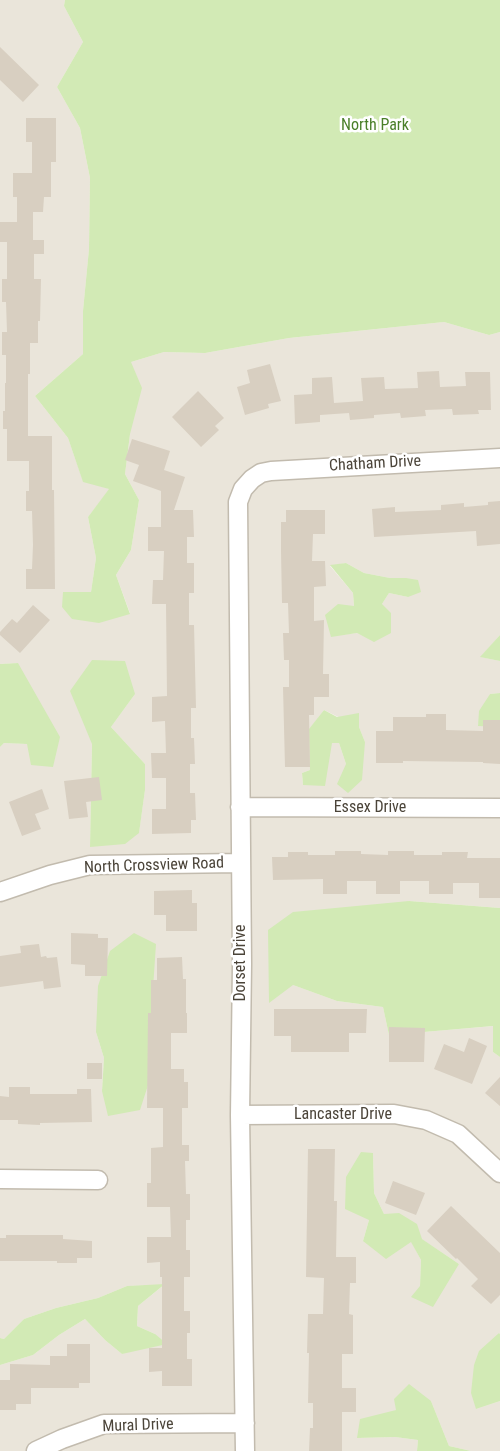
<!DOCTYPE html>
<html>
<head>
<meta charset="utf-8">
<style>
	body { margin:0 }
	canvas { display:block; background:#f6f3ec }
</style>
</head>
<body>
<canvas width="500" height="1451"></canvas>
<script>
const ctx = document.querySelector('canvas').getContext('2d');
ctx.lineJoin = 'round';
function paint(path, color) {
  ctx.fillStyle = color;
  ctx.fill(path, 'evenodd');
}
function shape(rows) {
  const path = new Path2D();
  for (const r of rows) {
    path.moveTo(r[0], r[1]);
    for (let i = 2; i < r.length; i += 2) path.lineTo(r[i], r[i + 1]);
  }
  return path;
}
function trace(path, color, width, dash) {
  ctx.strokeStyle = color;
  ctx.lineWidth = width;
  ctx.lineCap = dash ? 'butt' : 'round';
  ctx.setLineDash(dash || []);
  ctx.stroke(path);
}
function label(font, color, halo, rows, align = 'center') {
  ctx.font = font + ' "Roboto Condensed",sans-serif';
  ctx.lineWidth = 5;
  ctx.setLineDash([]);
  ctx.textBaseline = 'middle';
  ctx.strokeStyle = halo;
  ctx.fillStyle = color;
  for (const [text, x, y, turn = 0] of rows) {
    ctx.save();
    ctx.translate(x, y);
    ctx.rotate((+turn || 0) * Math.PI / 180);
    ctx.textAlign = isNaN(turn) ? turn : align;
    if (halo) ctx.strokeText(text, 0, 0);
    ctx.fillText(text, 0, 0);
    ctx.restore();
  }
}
const residential = shape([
	[0,0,65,0,64,6,83,42,57,87,80,128,90,178,89,249,83,311,83,354,35,396,68,438,83,481,110,489,88,517,96,558,91,592,63,593,130,613,116,575,131,550,139,500,125,474,130,434,131,362,164,352,205,353,289,338,444,322,489,335,500,332,500,635,481,657,500,661,500,693,490,694,478,725,500,727,500,908,409,901,293,985,337,1001,383,1007,389,1035,494,1026,493,1052,500,1057,500,1334,499,1333,476,1409,500,1401,500,1451,471,1451,449,1446,431,1401,396,1410,358,1438,395,1437,418,1440,417,1451,0,1451,0,1365,33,1355,59,1335,85,1319,105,1340,122,1354,155,1334,137,1326,138,1306,164,1285,127,1286,98,1298,56,1308,24,1319,4,1339,0,1338,0,747,4,743,28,744,18,663,0,664],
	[346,563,364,573,390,578,406,578,408,597,389,593,382,604,374,641,357,633,331,636,354,606,353,593,330,566],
	[135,694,111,727,145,764,145,790,139,832,90,847,92,743],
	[324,710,359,727,365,742,346,764,339,743,332,743,303,785,302,773,310,770,310,729],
	[96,1032,140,1110,102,1091,104,1058],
	[373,1154,374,1193,384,1214,459,1264,420,1286,421,1260,411,1241,363,1241,369,1220]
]);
const green = shape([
	[65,0,500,0,500,332,489,335,444,322,289,338,205,353,164,352,131,362,142,388,130,434,125,474,139,500,131,550,116,575,130,614,99,623,72,619,62,607,63,592,91,592,96,558,88,517,109,489,83,482,68,438,35,396,83,354,83,311,89,249,90,178,80,128,57,87,83,42,64,6],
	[346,563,364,573,390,578,406,578,418,580,421,592,408,597,389,593,382,604,391,613,391,633,374,642,357,633,331,637,325,615,338,604,354,606,353,593,330,565],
	[500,635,500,661,480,657],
	[92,660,125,661,135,694,111,727,145,764,145,790,139,833,125,844,90,847,92,744,70,691],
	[18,663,60,737,53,767,31,765,27,744,4,743,0,747,0,664],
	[500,693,500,727,478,726,479,711,490,694],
	[324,710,337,717,359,713,359,727,365,742,362,780,348,793,337,784,346,764,339,743,332,743,325,786,303,785,302,773,310,770,309,729],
	[409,901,500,908,500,1057,493,1052,493,1026,389,1035,383,1007,337,1001,293,985,269,1003,268,930,293,912],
	[134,933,156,944,150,1033,150,1079,140,1110,108,1116,102,1091,104,1058,96,1032,98,986,110,951],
	[361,1152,373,1153,374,1193,384,1214,399,1213,417,1224,422,1239,459,1264,433,1307,411,1297,420,1286,421,1260,411,1242,386,1259,363,1241,369,1220,345,1209,346,1177],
	[165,1284,138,1306,137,1326,155,1334,167,1344,122,1354,105,1340,85,1319,59,1335,33,1355,0,1365,0,1338,4,1339,24,1319,56,1308,98,1298,127,1286],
	[499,1333,500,1334,500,1401,476,1409,471,1393,474,1365,479,1351],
	[409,1384,431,1401,449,1446,471,1451,417,1451,418,1440,395,1437,357,1438,360,1419,396,1410,394,1399]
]);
const building = shape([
	[0,47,39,85,23,102,0,80],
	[26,118,56,118,56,162,51,162,51,197,44,197,43,212,33,212,33,240,44,240,44,254,34,254,34,279,41,279,40,321,38,321,38,343,30,343,30,374,28,374,28,436,52,436,52,490,54,490,55,589,26,589,26,569,32,569,33,545,32,511,26,511,26,491,29,491,29,461,7,461,7,429,3,429,3,411,5,411,5,383,6,383,6,355,2,355,2,332,7,332,6,302,2,302,2,279,7,279,7,242,0,242,0,222,17,222,17,197,13,197,13,173,32,173,32,142,26,142],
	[270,364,281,401,268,404,269,408,245,415,237,387,250,383,247,370],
	[439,371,440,387,466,386,465,372,490,372,491,410,478,410,479,414,453,415,452,409,425,410,426,416,401,418,400,413,374,415,374,418,350,420,349,413,320,415,320,422,295,424,294,395,312,394,312,378,332,377,334,403,363,401,361,378,384,377,385,389,418,388,417,372],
	[198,391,224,418,215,426,219,430,201,447,172,417],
	[132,439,170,451,164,470,185,477,174,510,193,510,194,537,187,537,187,563,194,563,194,593,189,593,189,625,194,625,196,708,191,708,191,738,194,738,195,764,190,764,190,793,195,793,196,820,191,820,191,833,152,834,152,809,166,809,166,778,152,778,151,753,166,753,165,721,152,722,152,697,167,696,166,604,152,604,153,580,163,580,164,551,148,551,148,527,161,527,161,491,133,481,139,465,125,460],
	[500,501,500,544,477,546,476,531,374,537,372,509,395,507,395,512,441,510,441,505,464,503,464,507,488,505,488,502],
	[286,510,325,510,325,534,313,534,312,561,325,561,326,586,314,587,314,621,324,620,323,674,329,674,329,697,314,697,314,715,309,715,310,767,285,767,283,687,289,687,289,660,284,660,283,633,289,633,288,603,282,603,281,551,281,522,286,522],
	[33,605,50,620,20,653,0,635,0,632,12,619,17,623],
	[426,714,446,714,446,730,483,731,483,720,500,720,500,764,483,763,483,762,403,761,403,763,376,763,376,731,393,731,393,717,426,717],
	[99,777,102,800,86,802,88,817,69,819,64,781],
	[42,789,49,809,35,814,41,829,22,836,9,802],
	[335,851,361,851,361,854,388,855,388,851,414,851,414,855,442,855,442,852,468,852,467,858,500,858,500,898,479,898,479,883,453,883,453,894,429,894,429,881,400,881,400,894,376,894,376,881,347,881,347,894,323,894,323,879,273,880,272,857,288,857,288,852,308,852,308,855,335,855],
	[192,890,192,903,197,903,197,931,166,931,166,915,154,915,154,891],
	[71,933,98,934,98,938,108,938,107,976,85,976,85,965,71,964],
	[39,944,41,957,46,956,47,958,57,957,61,987,44,989,43,981,0,987,0,956,21,953,20,946],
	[182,957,183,979,186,979,186,1013,187,1013,187,1033,171,1033,171,1069,184,1069,184,1082,188,1082,188,1108,182,1108,182,1145,189,1145,189,1161,185,1161,186,1194,190,1194,190,1220,186,1220,186,1250,190,1250,190,1277,184,1277,184,1311,190,1311,190,1333,187,1333,187,1359,192,1359,192,1386,162,1386,162,1371,149,1372,149,1348,162,1348,162,1277,160,1277,160,1262,147,1263,147,1237,171,1237,170,1207,147,1207,147,1183,151,1183,151,1148,163,1147,163,1108,147,1108,148,1013,151,1013,151,980,157,980,157,958],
	[274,1009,367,1009,366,1033,349,1033,349,1052,291,1052,291,1036,274,1036],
	[389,1027,425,1028,424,1062,389,1062],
	[469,1038,487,1046,472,1084,434,1069,444,1044,464,1052],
	[87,1063,102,1063,102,1079,87,1079],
	[500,1077,500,1106,485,1093],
	[9,1087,30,1087,30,1094,77,1094,77,1089,91,1089,92,1122,40,1123,40,1125,18,1124,18,1120,0,1120,0,1096,9,1097],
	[308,1149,335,1149,334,1201,337,1201,336,1257,356,1257,356,1283,350,1283,349,1314,353,1315,353,1354,342,1354,342,1388,356,1388,356,1412,342,1412,342,1451,309,1451,310,1428,313,1428,313,1403,308,1403,309,1353,307,1353,308,1314,323,1314,324,1278,306,1277],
	[393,1181,425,1193,416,1215,385,1203],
	[451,1206,500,1253,500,1295,491,1304,471,1286,478,1279,457,1258,456,1259,427,1231],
	[6,1235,63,1235,63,1239,92,1241,92,1258,77,1258,77,1263,57,1263,57,1261,0,1261,0,1238,6,1238],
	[67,1344,90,1344,90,1383,79,1383,79,1388,31,1388,31,1404,16,1404,16,1410,0,1410,0,1380,10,1380,10,1364,50,1365,50,1356,67,1356]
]);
const street = shape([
	[240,807,500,808],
	[0,892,50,875,90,865,240,863],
	[240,1115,394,1114,426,1120,458,1134,500,1173],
	[0,1179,98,1180],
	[36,1451,62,1439,104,1424,245,1423],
	[245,1451,240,1115,242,964,238,502,243,489,252,479,261,473,271,471,500,458]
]);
const parkNames = [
	["North Park",375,126]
];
const streetNames = [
	["Chatham Drive",375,464,-3],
	["Essex Drive",370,808],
	["North Crossview Road",154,866,-2],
	["Dorset Drive",241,963,-90],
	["Lancaster Drive",343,1115],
	["Mural Drive",138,1426,-2]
];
paint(residential, '#eae5da');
paint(green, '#d2eab5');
paint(building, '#d8cfc1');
trace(street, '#c2bbae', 21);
trace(street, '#fff', 18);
label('16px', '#4a7f2a', '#fff', parkNames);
label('16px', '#4b4439', '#fff', streetNames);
</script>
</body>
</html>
